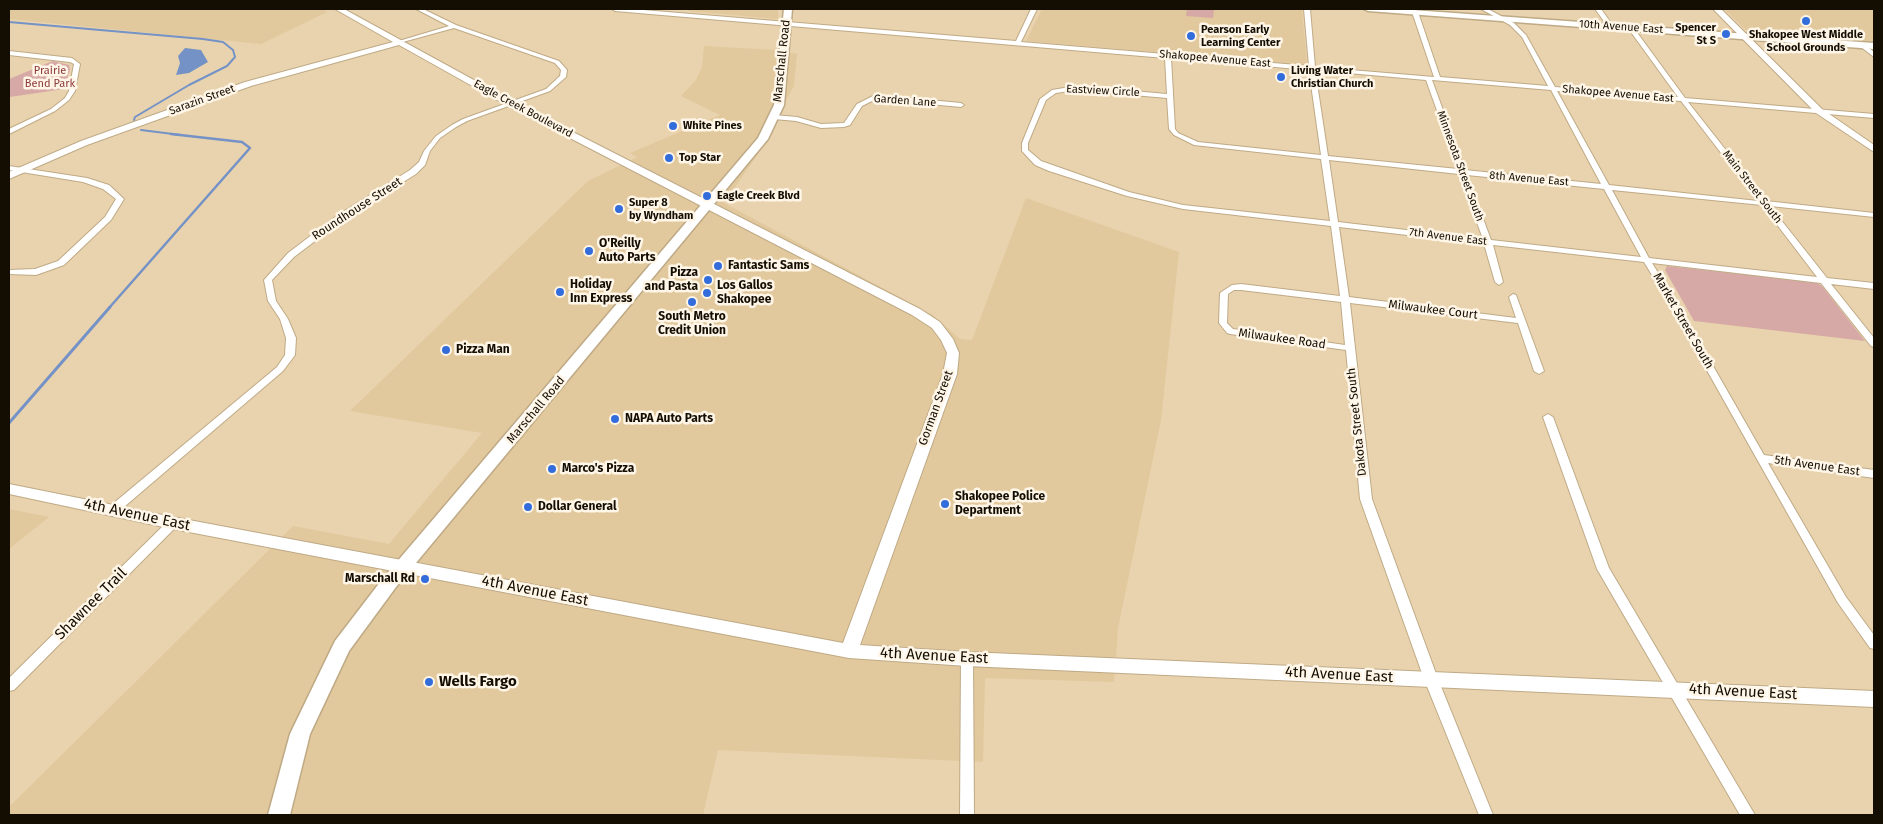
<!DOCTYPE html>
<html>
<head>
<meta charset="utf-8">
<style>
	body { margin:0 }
	#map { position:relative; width:1883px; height:824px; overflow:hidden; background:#e9d3ae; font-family:"Fira Sans",sans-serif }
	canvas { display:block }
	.frame { position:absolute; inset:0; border:10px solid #140d02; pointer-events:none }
</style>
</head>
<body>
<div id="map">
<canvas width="1883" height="824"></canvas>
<div class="frame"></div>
</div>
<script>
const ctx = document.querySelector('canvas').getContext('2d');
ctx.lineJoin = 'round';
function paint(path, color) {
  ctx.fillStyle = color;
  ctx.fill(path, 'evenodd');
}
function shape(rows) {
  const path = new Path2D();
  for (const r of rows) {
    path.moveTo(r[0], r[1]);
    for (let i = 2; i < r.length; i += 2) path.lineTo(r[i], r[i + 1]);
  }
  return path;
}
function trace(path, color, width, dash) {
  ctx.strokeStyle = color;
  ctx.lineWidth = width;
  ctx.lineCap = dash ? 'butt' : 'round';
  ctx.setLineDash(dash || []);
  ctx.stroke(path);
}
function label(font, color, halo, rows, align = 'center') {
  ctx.font = font + ' "Fira Sans",sans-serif';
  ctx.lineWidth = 5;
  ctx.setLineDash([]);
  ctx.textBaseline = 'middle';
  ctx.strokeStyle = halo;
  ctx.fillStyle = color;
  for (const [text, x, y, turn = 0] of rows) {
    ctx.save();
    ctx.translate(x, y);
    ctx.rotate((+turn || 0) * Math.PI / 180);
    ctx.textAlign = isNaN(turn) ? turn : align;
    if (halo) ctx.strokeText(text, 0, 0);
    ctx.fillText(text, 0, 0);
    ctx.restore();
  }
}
const built = shape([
	[9,9,322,9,327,12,261,44,9,19],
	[690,9,778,9,778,19,688,11],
	[1042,9,1302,9,1307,65,1026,41],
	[1724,9,1874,9,1874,43,1749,33],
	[704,46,776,50,797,54,794,85,765,144,724,203,933,315,960,339,972,340,1026,198,1179,252,1161,420,1118,628,1114,682,985,678,983,762,718,750,703,815,9,815,9,807,293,526,389,544,482,433,350,411,588,181,637,157,630,153,720,115,681,96,696,80,702,67],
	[9,509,49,517,9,549]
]);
const green = shape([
	[1187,9,1214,9,1213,18,1186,16],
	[53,61,69,65,70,69,64,89,10,97,9,100,9,79],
	[1667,266,1815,282,1822,286,1865,341,1694,321,1665,270]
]);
const water = shape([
	[185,48,201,50,208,62,189,73,176,75,180,63,178,56]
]);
const streamFar2 = shape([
	[9,22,203,39,223,42,233,50,235,57,227,66,189,85,135,117,134,120],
	[141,130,181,135]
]);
const streamFar1 = shape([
	[109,308,250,148,242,142,171,134]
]);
const stream = shape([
	[9,423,110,307]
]);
const minor = shape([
	[416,9,423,9,456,25,559,61,567,70,566,77,550,91,467,121,456,127,440,138,430,151,425,165,416,174,344,219,294,257,272,280,276,301,288,319,296,338,295,355,283,371,117,513,109,513,107,510,109,507,277,367,285,355,286,338,280,319,268,301,264,280,288,253,338,215,410,170,419,162,424,151,436,136,452,125,463,119,546,89,560,76,561,70,555,63,454,28,399,43,399,41,449,26,416,9],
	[612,9,631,9,1016,41,1031,9,1037,9,1021,42,1309,66,1304,9,1310,9,1315,67,1434,77,1412,12,1415,10,1418,12,1440,77,1548,86,1522,37,1510,25,1481,9,1488,9,1514,23,1526,35,1555,87,1678,97,1628,28,1631,26,1633,27,1685,98,1874,114,1874,118,1688,102,1766,201,1874,213,1874,217,1770,206,1827,278,1874,283,1874,289,1831,284,1874,338,1874,347,1871,346,1821,283,1652,263,1677,303,1764,455,1874,470,1874,478,1768,463,1846,597,1874,635,1874,649,1870,648,1838,603,1669,303,1644,262,1493,245,1503,282,1499,285,1495,282,1484,244,1339,227,1349,297,1516,318,1509,297,1513,294,1516,295,1544,371,1539,374,1534,371,1518,323,1350,303,1372,499,1438,679,1493,815,1479,815,1424,679,1360,499,1346,350,1230,334,1227,333,1219,323,1220,293,1232,285,1241,284,1340,296,1331,226,1183,209,1127,196,1049,171,1035,165,1022,151,1022,143,1040,99,1052,90,1076,86,1167,94,1165,58,615,11,612,9],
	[1171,58,1309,70,1321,155,1198,142,1178,133,1175,129,1171,58],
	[1315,70,1426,80,1458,169,1328,156,1315,70],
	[1432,80,1551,90,1601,184,1465,170,1432,80],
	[1076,90,1167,98,1169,129,1174,135,1194,145,1321,159,1330,221,1183,205,1129,192,1041,161,1028,150,1028,143,1046,100,1056,93,1076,90],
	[1557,91,1681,101,1758,201,1609,185,1557,91],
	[1329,160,1459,174,1483,239,1338,222,1329,160],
	[1467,175,1604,189,1641,257,1491,240,1467,175],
	[1612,190,1762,205,1817,277,1649,258,1612,190],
	[1234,290,1241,290,1341,302,1345,345,1233,329,1227,323,1228,294,1234,290],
	[1595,9,1601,9,1614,27,1613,28,1609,28,1595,9],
	[1861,45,1865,45,1874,52,1874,57,1861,47,1861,45],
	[9,51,72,58,80,64,75,91,69,100,55,111,9,134,9,129,51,109,65,98,69,91,74,64,70,62,9,55,9,51],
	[875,95,961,103,964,105,961,107,876,99,862,106,850,125,844,127,821,128,796,121,774,119,771,117,774,115,797,117,821,124,844,123,857,104,875,95],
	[9,166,87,178,109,185,124,199,111,220,64,265,36,275,9,274,9,270,35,269,58,261,105,217,116,199,103,189,83,182,9,170,9,166],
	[1548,414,1553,417,1609,568,1755,815,1740,815,1597,569,1543,417,1548,414],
	[173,519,177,520,179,523,177,526,14,690,9,691,9,678,169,520,173,519],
	[967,654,972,655,973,659,974,815,960,815,961,659,962,655,967,654]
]);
const tertiary = shape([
	[335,9,344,9,514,102,920,309,940,322,953,339,959,353,957,374,860,645,967,652,1874,691,1874,707,967,666,849,658,173,529,9,494,9,484,173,517,843,643,943,374,947,353,941,340,932,328,912,315,508,106,399,45,251,86,87,145,9,179,9,172,81,141,245,82,393,42,335,9],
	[1713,9,1721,9,1822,109,1874,145,1874,152,1816,113,1713,9]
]);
const secondary = shape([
	[784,9,792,9,784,105,768,139,396,587,349,651,310,734,290,815,268,815,290,734,335,641,384,577,758,138,774,105,784,9],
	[1364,9,1398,9,1874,43,1874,49,1368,11,1364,9]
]);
const markers = [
	[1806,21,5,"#326ddb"],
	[1726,34,5,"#326ddb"],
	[1191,36,5,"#326ddb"],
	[1281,77,5,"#326ddb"],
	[673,126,5,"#326ddb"],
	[669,158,5,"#326ddb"],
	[707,196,5,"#326ddb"],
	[619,209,5,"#326ddb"],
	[589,251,5,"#326ddb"],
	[718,266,5,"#326ddb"],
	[708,280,5,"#326ddb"],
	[560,292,5,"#326ddb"],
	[707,293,5,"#326ddb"],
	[692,302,5,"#326ddb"],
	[446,350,5,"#326ddb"],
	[615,419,5,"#326ddb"],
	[552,469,5,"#326ddb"],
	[945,504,5,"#326ddb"],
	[528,507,5,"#326ddb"],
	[425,579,5,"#326ddb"],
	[429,682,5,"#326ddb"]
];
const farStreetnames = [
	["10th Avenue East",1621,27,4],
	["Shakopee Avenue East",1215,59,5],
	["Eastview Circle",1103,91,3],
	["Shakopee Avenue East",1618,94,5],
	["Sarazin Street",202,100,-20],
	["Garden Lane",905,101,4],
	["Eagle Creek Boulevard",523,109,28],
	["Minnesota Street South",1460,166,70],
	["8th Avenue East",1529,179,5],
	["Main Street South",1752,187,52],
	["7th Avenue East",1448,237,7]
];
const farPoinames = [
	["Spencer",1716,28,"right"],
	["St S",1716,41,"right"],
	["Pearson Early",1201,30],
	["Learning Center",1201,43],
	["Shakopee West Middle",1806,35,"center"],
	["School Grounds",1806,48,"center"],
	["Living Water",1291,71],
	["Christian Church",1291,84],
	["White Pines",683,126],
	["Top Star",679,158],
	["Eagle Creek Blvd",717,196],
	["Super 8",629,203],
	["by Wyndham",629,216]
];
const farParknames = [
	["Prairie",50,71],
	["Bend Park",50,84]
];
const streetNames = [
	["Marschall Road",782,61,-84],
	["Roundhouse Street",357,209,-33],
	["Milwaukee Court",1433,310,7],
	["Market Street South",1683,321,60],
	["Milwaukee Road",1282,339,8],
	["Gorman Street",936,408,-70],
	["Marschall Road",536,410,-50],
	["Dakota Street South",1357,422,-96],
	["5th Avenue East",1817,466,8]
];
const poiNames = [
	["O'Reilly",599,244],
	["Auto Parts",599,258],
	["Fantastic Sams",728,266],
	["Pizza",698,273,"right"],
	["and Pasta",698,287,"right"],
	["Holiday",570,285],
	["Inn Express",570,299],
	["Los Gallos",717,286],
	["Shakopee",717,300],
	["South Metro",692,317,"center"],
	["Credit Union",692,331,"center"],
	["Pizza Man",456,350],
	["NAPA Auto Parts",625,419],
	["Marco's Pizza",562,469],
	["Shakopee Police",955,497],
	["Department",955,511],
	["Dollar General",538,507],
	["Marschall Rd",415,579,"right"]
];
const nearStreetnames = [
	["4th Avenue East",137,515,12],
	["4th Avenue East",535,591,11],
	["Shawnee Trail",91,604,-45],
	["4th Avenue East",934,656,3],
	["4th Avenue East",1339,675,3],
	["4th Avenue East",1743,692,3]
];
const nearPoinames = [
	["Wells Fargo",439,682]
];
paint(built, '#e1c89d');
paint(green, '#d7a9a6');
paint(water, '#7492c6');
trace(streamFar2, '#7492c6', 2);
trace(streamFar1, '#7492c6', 2.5);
trace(stream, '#7492c6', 3);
trace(minor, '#bfaa86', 2);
trace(tertiary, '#bfaa86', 2);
trace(secondary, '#bfaa86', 3);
paint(minor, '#fff');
paint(tertiary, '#fff');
paint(secondary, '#fff');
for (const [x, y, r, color] of markers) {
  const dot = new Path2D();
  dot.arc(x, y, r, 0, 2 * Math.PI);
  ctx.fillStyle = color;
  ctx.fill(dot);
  trace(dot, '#fff6e7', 2);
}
label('11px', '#140d02', '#fff6e7', farStreetnames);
label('bold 11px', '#140d02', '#fff6e7', farPoinames, 'left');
label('11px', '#8c383a', '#fff6e7', farParknames);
label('12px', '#140d02', '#fff6e7', streetNames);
label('bold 12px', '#140d02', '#fff6e7', poiNames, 'left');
label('15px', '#140d02', '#fff6e7', nearStreetnames);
label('bold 15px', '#140d02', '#fff6e7', nearPoinames, 'left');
</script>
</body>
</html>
